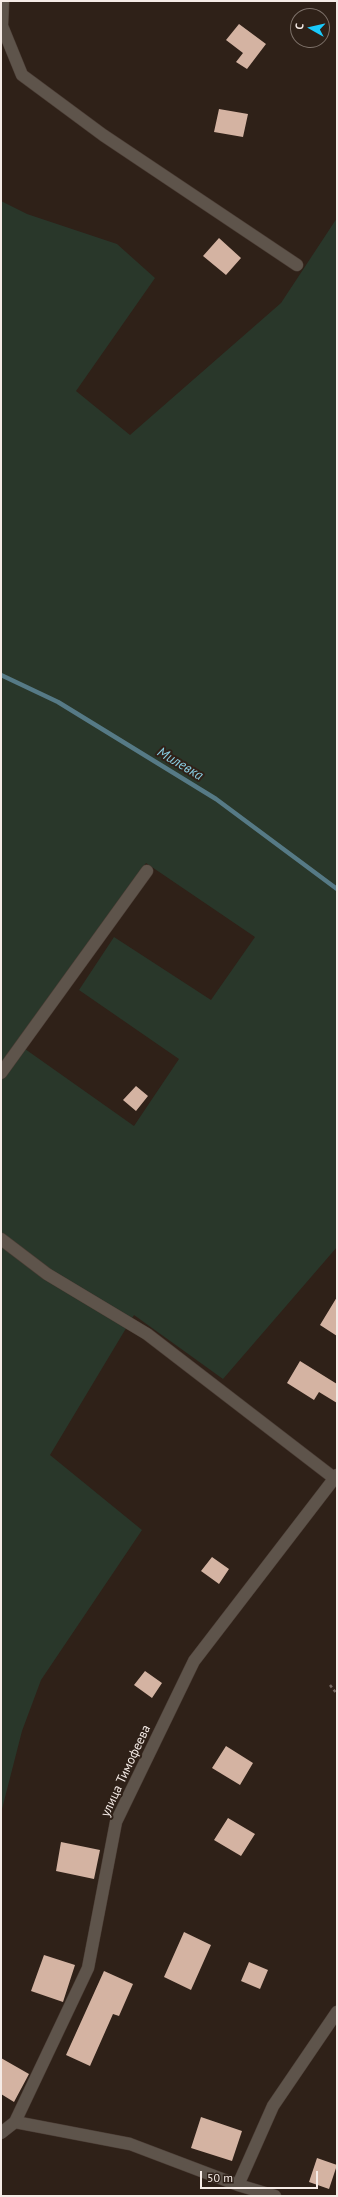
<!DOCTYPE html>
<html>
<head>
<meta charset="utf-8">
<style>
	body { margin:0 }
	#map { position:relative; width:338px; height:2197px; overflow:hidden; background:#2f2118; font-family:"PT Sans",sans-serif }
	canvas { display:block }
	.frame { position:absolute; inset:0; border:2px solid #f5ebe6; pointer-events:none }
	.north { position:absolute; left:290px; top:8px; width:40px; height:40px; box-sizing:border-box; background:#2f2118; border:1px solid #7e726a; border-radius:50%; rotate:278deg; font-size:11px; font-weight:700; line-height:16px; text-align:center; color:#f5ebe6 }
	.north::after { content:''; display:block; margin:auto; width:14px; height:18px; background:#19cafc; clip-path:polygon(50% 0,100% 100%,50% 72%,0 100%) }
	.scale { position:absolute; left:200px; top:2171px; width:118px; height:18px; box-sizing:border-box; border:2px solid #f5ebe6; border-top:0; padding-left:5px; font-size:12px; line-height:14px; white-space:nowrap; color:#f5ebe6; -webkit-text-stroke:3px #2f2118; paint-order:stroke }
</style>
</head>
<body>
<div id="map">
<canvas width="338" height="2197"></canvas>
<div class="frame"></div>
<div class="north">С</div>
<div class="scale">50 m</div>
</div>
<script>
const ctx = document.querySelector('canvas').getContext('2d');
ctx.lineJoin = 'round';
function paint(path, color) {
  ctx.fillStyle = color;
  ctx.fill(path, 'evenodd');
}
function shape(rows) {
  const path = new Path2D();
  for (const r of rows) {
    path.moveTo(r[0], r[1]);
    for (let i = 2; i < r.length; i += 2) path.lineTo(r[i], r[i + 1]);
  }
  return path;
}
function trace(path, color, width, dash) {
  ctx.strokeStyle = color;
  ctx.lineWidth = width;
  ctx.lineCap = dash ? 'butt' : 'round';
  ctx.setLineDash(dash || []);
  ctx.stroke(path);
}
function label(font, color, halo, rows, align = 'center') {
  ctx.font = font + ' "PT Sans",sans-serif';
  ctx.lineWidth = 4;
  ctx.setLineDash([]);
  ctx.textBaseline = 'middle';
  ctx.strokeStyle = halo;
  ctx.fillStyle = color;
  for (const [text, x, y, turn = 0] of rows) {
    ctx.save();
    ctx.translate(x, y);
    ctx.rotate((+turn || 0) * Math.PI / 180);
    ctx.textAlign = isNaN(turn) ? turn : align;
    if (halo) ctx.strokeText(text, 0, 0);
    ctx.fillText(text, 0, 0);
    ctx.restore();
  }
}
const green = shape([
	[1,201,27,214,117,244,155,278,76,391,130,435,281,303,337,218,337,1247,223,1379,134,1315,50,1455,142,1530,41,1680,22,1731,1,1813],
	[146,863,255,937,211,1000,114,937,79,990,179,1059,134,1126,18,1044]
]);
const stream = shape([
	[1,675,58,702,216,799,337,889]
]);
const building = shape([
	[239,24,266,44,247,69,236,62,243,53,226,40],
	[219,109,248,114,243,137,214,132],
	[219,238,241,258,226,275,203,256],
	[136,1086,148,1096,136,1111,123,1100],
	[337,1297,337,1336,320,1325],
	[300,1361,337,1384,337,1403,319,1392,314,1400,287,1383],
	[212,1557,229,1569,219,1584,201,1571],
	[145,1671,162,1683,152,1698,134,1685],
	[226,1746,253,1763,240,1785,212,1768],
	[228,1818,255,1834,241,1856,214,1840],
	[61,1842,100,1850,94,1879,56,1871],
	[184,1932,211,1945,191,1990,164,1977],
	[44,1955,75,1965,63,2002,31,1991],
	[249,1962,268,1970,260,1989,241,1981],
	[104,1971,133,1984,119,2016,113,2014,90,2066,66,2055],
	[1,2058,29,2074,14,2102,1,2094],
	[201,2117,242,2131,232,2161,191,2148],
	[317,2158,337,2165,329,2189,309,2182]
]);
const path = shape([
	[330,1685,337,1694]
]);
const minor = shape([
	[3,1,2,26,22,75,103,135,297,265],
	[1,1073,147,871],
	[1,1239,47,1274,147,1334,334,1478],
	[15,2122,130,2144,238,2185],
	[1,2133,15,2122,88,1968,116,1822,194,1661,337,1475],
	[275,2196,238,2185,273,2106,337,2012]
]);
const streetNames = [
	["улица Тимофеева",126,1771,-65]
];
const waterNames = [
	["Милевка",180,764,31]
];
paint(green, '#29372a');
trace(stream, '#567a86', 4.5);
paint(building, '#d4b3a2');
trace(minor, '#4b3d35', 13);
trace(path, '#776a63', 2.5, [3, 3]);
trace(minor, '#5e544b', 12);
label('13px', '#f5ebe6', '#2f2118', streetNames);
label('italic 14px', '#89cde2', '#2f2118', waterNames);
</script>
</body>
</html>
